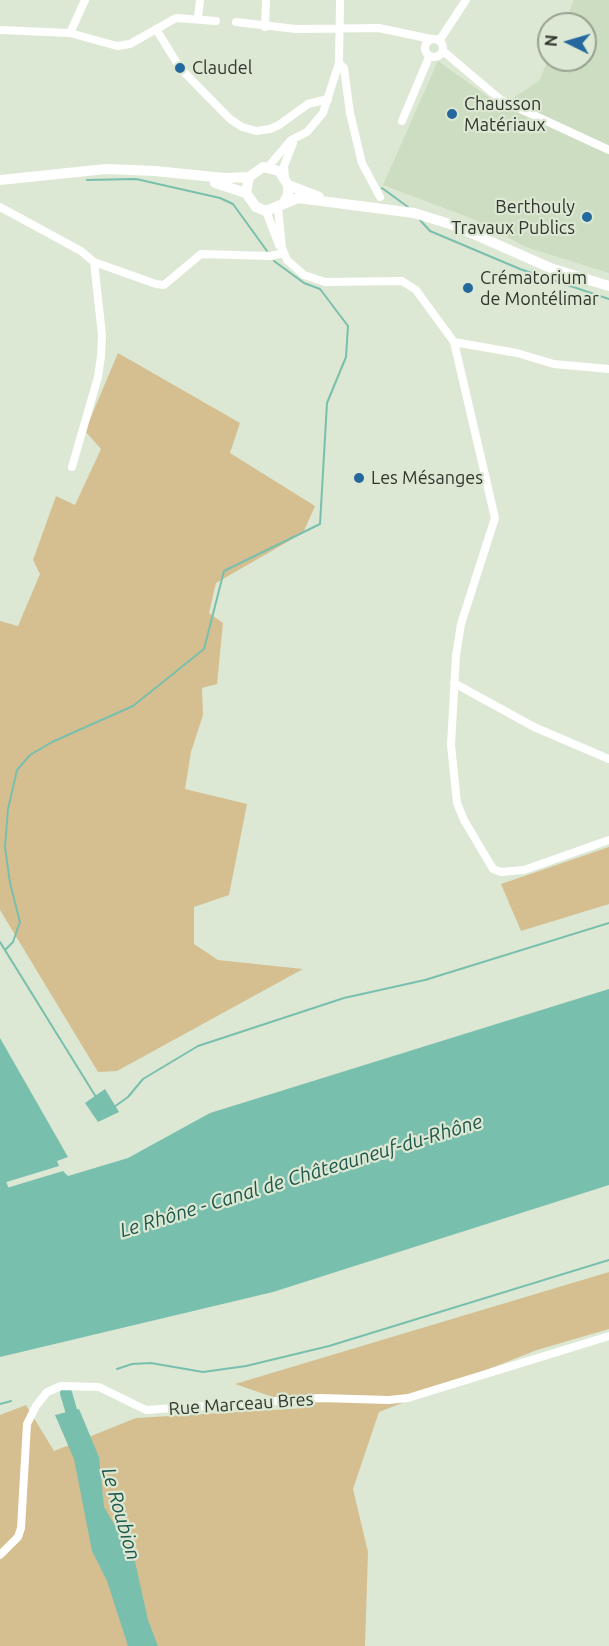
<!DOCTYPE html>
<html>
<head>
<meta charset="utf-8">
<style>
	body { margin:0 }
	#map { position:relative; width:609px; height:1646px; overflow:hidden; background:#dce8d3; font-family:Ubuntu,sans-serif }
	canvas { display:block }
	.north { position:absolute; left:537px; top:12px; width:60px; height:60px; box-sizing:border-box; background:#dce8d3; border:2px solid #98a191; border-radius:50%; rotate:275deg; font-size:16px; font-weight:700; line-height:24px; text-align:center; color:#31362e }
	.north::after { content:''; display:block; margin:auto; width:21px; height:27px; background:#24689d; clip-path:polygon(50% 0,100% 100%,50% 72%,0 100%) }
</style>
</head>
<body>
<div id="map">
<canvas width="609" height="1646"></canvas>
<div class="north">N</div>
</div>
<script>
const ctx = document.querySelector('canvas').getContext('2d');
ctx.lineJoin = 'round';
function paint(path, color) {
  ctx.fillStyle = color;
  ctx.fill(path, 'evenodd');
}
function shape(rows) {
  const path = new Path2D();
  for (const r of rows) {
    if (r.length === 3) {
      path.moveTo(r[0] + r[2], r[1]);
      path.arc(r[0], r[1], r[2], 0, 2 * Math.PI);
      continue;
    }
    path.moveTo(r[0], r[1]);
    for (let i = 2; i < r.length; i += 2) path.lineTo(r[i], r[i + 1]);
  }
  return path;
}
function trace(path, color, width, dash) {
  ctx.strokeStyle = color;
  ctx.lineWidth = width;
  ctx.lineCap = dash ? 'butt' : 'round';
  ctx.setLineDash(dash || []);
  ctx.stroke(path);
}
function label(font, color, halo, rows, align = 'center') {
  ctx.font = font + ' Ubuntu,sans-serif';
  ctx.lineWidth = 4.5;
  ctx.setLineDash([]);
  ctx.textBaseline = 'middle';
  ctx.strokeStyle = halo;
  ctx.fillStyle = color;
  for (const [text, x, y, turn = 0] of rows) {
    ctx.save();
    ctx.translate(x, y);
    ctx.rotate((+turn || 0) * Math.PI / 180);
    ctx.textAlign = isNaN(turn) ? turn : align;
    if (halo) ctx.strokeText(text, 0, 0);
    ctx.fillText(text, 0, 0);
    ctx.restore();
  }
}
const built = shape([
	[574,0,609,0,609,273,526,247,473,219,383,185,438,61,501,106,539,81,549,58,585,60,585,24,564,24]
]);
const green = shape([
	[118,353,240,423,230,453,315,506,303,533,216,583,209,613,223,623,217,684,202,688,203,715,191,752,185,789,247,804,229,895,194,907,194,944,218,960,303,969,117,1071,98,1072,0,910,0,621,18,626,40,574,33,560,56,496,75,505,101,449,85,431],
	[609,847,609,904,521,931,501,884],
	[609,1272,609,1329,537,1350,379,1412,353,1489,368,1552,365,1646,0,1646,0,1415,26,1405,54,1451,136,1418,305,1408,235,1384]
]);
const water = shape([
	[609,989,609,1185,273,1292,0,1357,0,1190,63,1171,68,1176,128,1158,210,1113],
	[0,1038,68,1157,57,1161,59,1166,0,1184],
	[105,1089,119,1112,98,1122,85,1103],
	[79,1409,99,1457,104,1507,134,1557,148,1620,158,1646,128,1646,107,1581,92,1551,74,1459,55,1415]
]);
const stream = shape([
	[87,180,136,179,220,198,233,204,267,251],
	[382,188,408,207],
	[420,220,430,231,520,269,609,299],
	[0,942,96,1097],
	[5,950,13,942,20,922,10,883,5,847,8,809,17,770,30,755,52,742,133,706,204,649,224,571,320,524,327,403,346,357,348,326,320,289,304,283,274,261],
	[114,1107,128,1097,143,1079,198,1046,344,998,425,980,609,923],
	[117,1369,132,1364,151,1363,203,1372,246,1366,329,1346,609,1260],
	[0,1404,11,1401]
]);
const river = shape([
	[0,1182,7,1203],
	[66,1393,76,1427]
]);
const minor = shape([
	[198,18,200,0],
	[236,22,296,29,379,28,431,39],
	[265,27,266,0],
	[156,29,180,68,230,119,242,127,256,131,270,129,279,125,308,104,328,99],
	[0,30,70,33,117,46,130,44,176,18,216,21],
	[70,33,85,0],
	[434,48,9],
	[439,41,466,0],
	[443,51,501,100,609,150],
	[339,63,344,68,350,113,362,163,380,197],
	[402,121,429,57],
	[268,167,291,140,307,132,323,113,339,63,340,0],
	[285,177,284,166,293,143],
	[0,207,81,251,94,262,156,284,164,285,201,254,270,256,284,253],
	[278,208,282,248,287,260,304,275,325,282,402,281,416,290,454,342,495,518,461,624,456,656,451,745,457,803,464,820,493,869,501,872,524,870,609,840],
	[266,211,279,245],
	[454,342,517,353,554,364,609,369],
	[72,467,98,377,101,356,102,335,94,262],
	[454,683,534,727,609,759],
	[0,1555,18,1537,21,1528,27,1424,36,1406,47,1392,61,1386,99,1387,146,1410,320,1398,389,1400,408,1398,609,1336]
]);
const major = shape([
	[0,180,106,169,155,171,224,178,249,177],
	[215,183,246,193],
	[288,185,319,197],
	[283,204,288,195,288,185,279,171,263,167,249,177,246,193,256,207,266,211,298,198,414,213,453,225,553,269,609,286]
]);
const markers = [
	[180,68,6,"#24689d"],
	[452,114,6,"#24689d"],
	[587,217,6,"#24689d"],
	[468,288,6,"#24689d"],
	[359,478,6,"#24689d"]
];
const poiNames = [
	["Claudel",192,68],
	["Chausson",464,104],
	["Matériaux",464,125],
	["Berthouly",575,207,"right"],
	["Travaux Publics",575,228,"right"],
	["Crématorium",480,278],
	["de Montélimar",480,299],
	["Les Mésanges",371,478]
];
const streetNames = [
	["Rue Marceau Bres",241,1404,-4]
];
const waterNames = [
	["Le Rhône - Canal de Châteauneuf-du-Rhône",301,1176,-17],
	["Le Roubion",121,1514,74]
];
paint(built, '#cdddc1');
paint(green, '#d5bf91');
paint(water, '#79bfae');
trace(stream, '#79bfae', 2);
trace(river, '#79bfae', 12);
trace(minor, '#fff', 8);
trace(major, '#fff', 10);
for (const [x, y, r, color] of markers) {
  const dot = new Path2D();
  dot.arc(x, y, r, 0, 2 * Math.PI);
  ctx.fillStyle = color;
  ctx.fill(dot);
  trace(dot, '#dce8d3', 2);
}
label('18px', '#31362e', '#dce8d3', poiNames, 'left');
label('18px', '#31362e', '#dce8d3', streetNames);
label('italic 20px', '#1d564a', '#dce8d3', waterNames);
</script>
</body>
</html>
